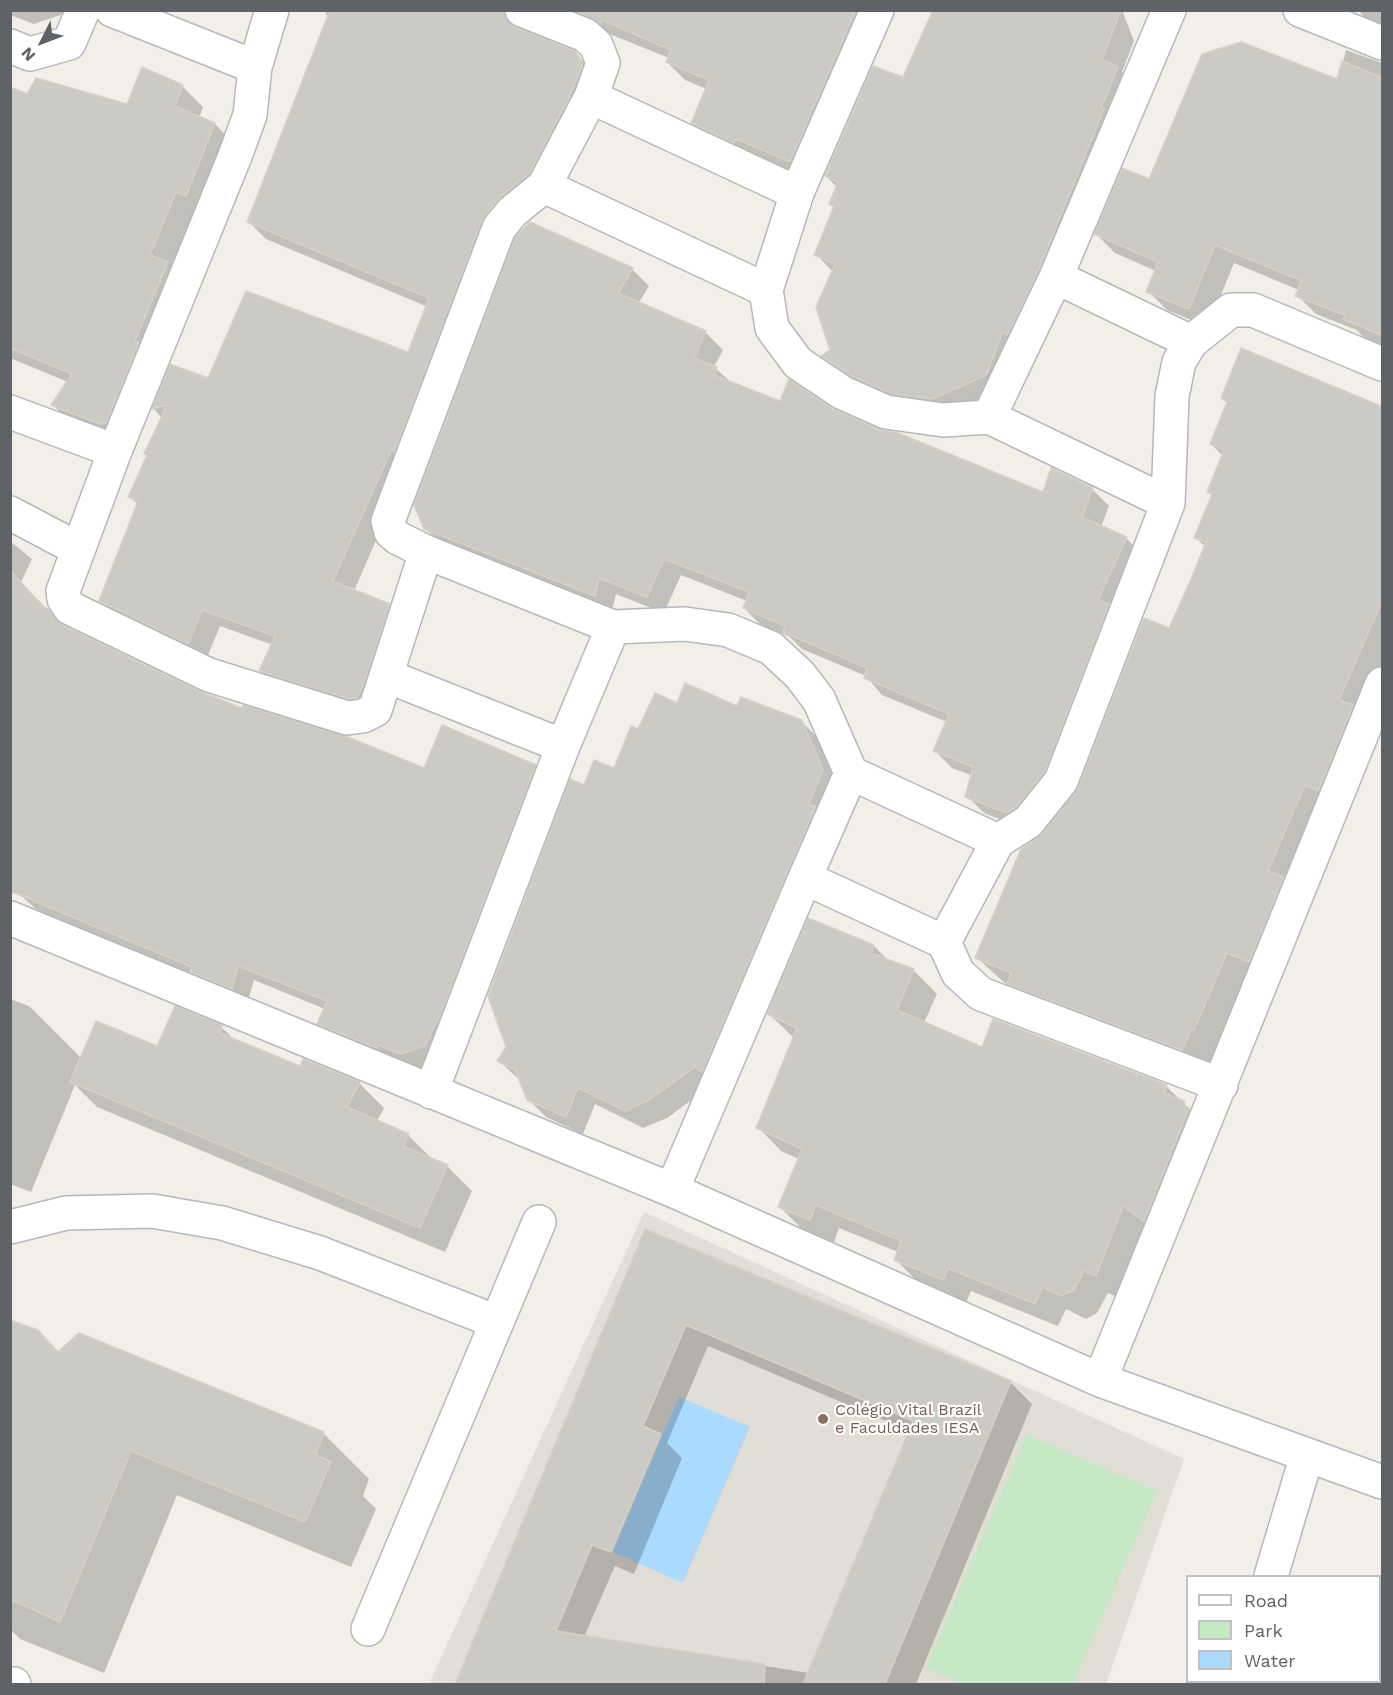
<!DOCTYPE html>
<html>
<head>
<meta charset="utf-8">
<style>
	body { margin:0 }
	#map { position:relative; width:1393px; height:1695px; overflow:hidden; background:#f1efe8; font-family:"Work Sans",sans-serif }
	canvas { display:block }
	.frame { position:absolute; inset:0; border:12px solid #5f6368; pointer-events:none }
	.legend { position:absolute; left:1186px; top:1575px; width:195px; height:108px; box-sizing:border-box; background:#fff; border:2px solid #bfc1c3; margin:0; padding:8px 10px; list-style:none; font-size:18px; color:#5f6368 }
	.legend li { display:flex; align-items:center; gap:12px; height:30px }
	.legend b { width:30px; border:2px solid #bfc1c3 }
	.north { position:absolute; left:12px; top:12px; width:60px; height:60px; -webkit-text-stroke:4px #fff; paint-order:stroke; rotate:228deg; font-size:16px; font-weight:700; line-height:24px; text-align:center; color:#5f6368 }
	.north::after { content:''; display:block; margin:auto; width:21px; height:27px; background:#5f6368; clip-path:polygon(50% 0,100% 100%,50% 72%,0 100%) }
</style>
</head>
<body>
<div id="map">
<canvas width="1393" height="1695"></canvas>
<div class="frame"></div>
<ul class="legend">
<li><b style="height:8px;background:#fff"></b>Road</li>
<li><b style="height:16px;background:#c5e8c5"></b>Park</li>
<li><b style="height:16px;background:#aadaff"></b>Water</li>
</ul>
<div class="north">N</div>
</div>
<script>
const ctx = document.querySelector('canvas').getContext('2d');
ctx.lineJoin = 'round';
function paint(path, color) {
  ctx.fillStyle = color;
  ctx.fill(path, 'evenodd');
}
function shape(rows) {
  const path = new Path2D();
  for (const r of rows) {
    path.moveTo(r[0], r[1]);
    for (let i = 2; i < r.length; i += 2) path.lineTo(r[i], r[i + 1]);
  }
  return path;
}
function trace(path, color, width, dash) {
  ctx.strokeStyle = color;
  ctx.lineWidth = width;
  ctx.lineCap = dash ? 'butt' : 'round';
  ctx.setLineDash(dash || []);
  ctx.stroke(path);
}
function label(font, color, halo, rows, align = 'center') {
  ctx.font = font + ' "Work Sans",sans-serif';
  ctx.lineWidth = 4.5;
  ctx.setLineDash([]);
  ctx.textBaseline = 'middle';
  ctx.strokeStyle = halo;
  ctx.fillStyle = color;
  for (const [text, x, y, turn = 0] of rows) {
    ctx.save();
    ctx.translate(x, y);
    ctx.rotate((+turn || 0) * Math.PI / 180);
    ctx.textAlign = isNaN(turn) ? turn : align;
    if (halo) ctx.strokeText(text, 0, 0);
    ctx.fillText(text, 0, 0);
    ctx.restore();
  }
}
const education = shape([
	[644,1212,1184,1459,1106,1684,429,1684]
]);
const green = shape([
	[1027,1435,1157,1491,1073,1684,962,1684,926,1668]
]);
const water = shape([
	[679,1397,750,1427,683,1583,613,1552]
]);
const shadow = shape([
	[10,10,75,10,34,24,10,15],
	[327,10,532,10,522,20,521,29,574,52,592,70,517,215,354,591,389,605,406,623,374,715,278,688,261,671,273,645,220,626,206,660,118,618,101,601,138,505,130,497,148,456,145,454,162,418,154,409,171,366,208,380,409,354,428,307,266,239,249,222,329,17,326,14],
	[550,10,882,10,808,178,710,140,693,123,707,89,685,80,667,62,669,58],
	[935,10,1122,10,1134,41,1122,72,1136,86,1004,393,951,417,911,411,841,374,823,356,832,351,833,272,816,254,835,208,830,204,837,187,826,176,904,79],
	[1358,10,1382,10,1382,33,1376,30],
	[1346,50,1382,63,1382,345,1364,338,1357,330,1316,314,1297,295,1299,290,1234,263,1208,327,1167,310,1148,291,1156,271,1115,253,1096,234,1150,181,1338,81],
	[182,86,203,107,199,118,215,124,235,145,127,443,73,425,53,405,68,382,10,358,10,87,28,95,127,106],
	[632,269,649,286,638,304,706,333,723,350,714,367,733,384,780,403,835,411,1044,494,1092,489,1109,506,1101,527,1126,538,1143,555,1025,829,984,813,967,796,973,776,952,768,935,751,947,722,882,695,866,676,802,649,790,637,761,625,744,608,747,601,681,575,664,613,616,594,612,611,443,546,425,528],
	[1382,427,1382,685,1208,1075,1035,1010,977,958,1043,835,1080,789,1170,630,1206,547,1196,538,1213,496,1209,492,1223,456,1211,444],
	[10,541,32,559,21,582,65,628,200,693,242,710,425,770,535,766,551,782,440,1061,418,1069,335,1040,319,1024,325,1009,254,980,247,1004,199,978,37,910,10,886],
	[678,705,738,708,801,721,819,739,840,789,713,1084,667,1118,643,1128,595,1104,583,1134,546,1117,528,1099,521,1081,499,1061,508,1047,585,787,615,770,639,731],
	[874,946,889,961,913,970,937,994,924,1023,983,1049,1166,1086,1207,1126,1119,1298,1108,1293,1097,1313,1086,1319,1066,1309,1058,1326,971,1291,966,1303,919,1283,895,1259,898,1252,839,1228,834,1242,803,1230,780,1207,799,1159,781,1151,758,1127,794,1038,769,1014],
	[10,999,29,1006,82,1059,158,1048,221,1027,236,1041,301,1068,359,1083,384,1108,377,1121,408,1135,433,1160,447,1166,472,1191,445,1252,97,1107,75,1085,31,1192,10,1184],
	[645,1231,1010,1382,1032,1404,916,1684,457,1684],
	[708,1346,910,1431,809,1673,584,1637,615,1566,634,1574,682,1458,667,1443],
	[10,1321,59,1353,80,1334,324,1434,369,1479,363,1496,376,1509,351,1567,177,1495,104,1673,20,1639,10,1629]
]);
const building = shape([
	[330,10,504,10,507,21,515,27,575,51,583,63,570,96,529,174,500,197,482,221,394,453,392,448,333,581,390,604,363,686,357,698,349,699,259,671,275,636,202,610,188,644,99,601,138,501,128,497,147,455,144,454,167,405,152,409,170,364,208,378,246,291,408,352,429,298,247,222,330,10],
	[574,10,856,10,790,162,736,139,734,143,691,123,709,80,666,62,671,50,602,20,600,24,574,10],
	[933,10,1121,10,1102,59,1118,67,1101,108,1104,109,1039,269,1008,335,1003,332,986,375,932,399,891,394,852,376,821,356,830,350,816,307,835,264,814,255,834,206,829,204,838,182,825,176,873,66,903,77,933,10],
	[1241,42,1337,79,1342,61,1383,78,1383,336,1343,319,1345,315,1295,296,1302,281,1215,245,1189,309,1146,292,1158,262,1094,234,1122,168,1149,179,1202,54,1241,42],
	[142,67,183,85,175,106,215,123,186,196,176,192,150,255,168,262,135,341,139,343,106,423,100,424,51,405,72,374,10,348,10,87,27,94,36,78,127,104,142,67],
	[530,222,633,268,618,293,706,331,694,358,717,367,714,375,780,401,789,379,835,410,878,429,898,433,1043,492,1051,468,1093,488,1082,517,1127,537,1098,600,1109,604,1045,772,1015,808,1007,813,965,797,973,767,933,751,949,714,864,678,867,668,783,632,785,626,743,608,749,592,664,559,647,597,599,578,595,596,424,529,414,505,515,237,530,222],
	[1241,348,1383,407,1383,599,1339,700,1353,705,1318,791,1305,785,1268,871,1284,877,1249,962,1227,953,1194,1030,1191,1030,1182,1050,1007,984,1011,973,975,958,1021,849,1042,834,1078,788,1144,618,1169,628,1189,584,1206,542,1194,538,1212,494,1207,492,1224,450,1210,444,1227,402,1221,398,1241,348],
	[10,570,41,605,48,609,62,625,201,692,242,708,243,705,348,737,424,768,442,725,536,765,443,1009,425,1046,401,1054,378,1045,377,1048,317,1024,327,1001,238,966,232,989,190,972,192,967,10,891,10,570],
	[685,683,737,706,741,697,802,720,823,770,808,805,816,806,702,1072,695,1067,649,1100,625,1111,578,1088,566,1117,527,1100,515,1070,497,1061,506,1047,488,996,570,779,584,785,594,760,614,768,631,726,638,729,655,693,677,703,685,683],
	[808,918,874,945,871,953,914,969,897,1010,982,1047,993,1019,1167,1085,1164,1093,1184,1101,1185,1106,1189,1108,1144,1221,1123,1206,1096,1276,1084,1271,1074,1290,1061,1296,1043,1287,1035,1304,948,1268,943,1280,894,1260,901,1241,816,1205,810,1220,778,1207,802,1149,756,1128,797,1028,767,1014,808,918],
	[175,1006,222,1025,220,1033,300,1066,303,1059,360,1082,347,1107,409,1134,403,1146,448,1165,420,1228,70,1082,96,1021,157,1046,175,1006],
	[645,1229,1011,1381,885,1684,803,1684,913,1421,686,1325,643,1426,661,1434,611,1552,592,1545,556,1631,765,1664,764,1684,455,1684,645,1229],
	[10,1320,38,1330,58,1352,79,1333,324,1432,316,1455,331,1462,305,1522,131,1451,60,1622,10,1599,10,1320]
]);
const minor = shape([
	[112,10,255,67,250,115,235,156,115,451,63,591,64,599,70,608,209,675,347,718,363,716,375,710,426,552],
	[522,10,585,35,596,45,603,63,591,97,544,186],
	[877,10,797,193,766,290,772,328,798,363,843,393,886,412,943,420,989,417,1056,277,1169,10],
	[1300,10,1382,43],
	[10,46,30,54,69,43,83,10],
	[255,67,272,10],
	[591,97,797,193],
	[1056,277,1191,342,1231,310,1253,310,1382,364],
	[10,412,115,451],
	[989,417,1168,503],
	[10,513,78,549],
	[613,627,426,552,398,538,391,532,388,521,499,228,512,212,544,186,766,290],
	[387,676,563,746],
	[851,773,998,841],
	[10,918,672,1190,1100,1380,1382,684],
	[944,942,998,841,1028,822,1061,781,1168,503,1172,396,1179,362,1191,342],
	[431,1092,563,746,613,627,685,624,728,630,771,648,800,675,819,700,851,773,805,878],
	[672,1190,805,878,944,942,958,973,981,994,1221,1085],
	[10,1227,66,1213,152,1211,222,1223,320,1253,497,1322],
	[1100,1380,1382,1482],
	[1271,1576,1307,1455],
	[368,1629,539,1222],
	[1238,1684,1239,1682]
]);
const secondary = shape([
	[10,1684,14,1684]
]);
const markers = [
	[823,1419,6,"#8d6e63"]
];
const educationNames = [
	["Colégio Vital Brazil",835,1410],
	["e Faculdades IESA",835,1428]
];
paint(education, '#e1ded6');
paint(green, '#c5e8c5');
paint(water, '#aadaff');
paint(shadow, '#0003');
paint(building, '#cccac5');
trace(building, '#d6d1c6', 1.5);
trace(minor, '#b5b8bc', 36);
trace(secondary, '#b6babf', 36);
trace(minor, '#fff', 33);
trace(secondary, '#fff', 33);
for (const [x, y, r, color] of markers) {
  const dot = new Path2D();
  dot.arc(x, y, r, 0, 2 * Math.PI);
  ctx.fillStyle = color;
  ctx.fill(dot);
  trace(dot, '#fff', 2);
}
label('16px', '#785e54', '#fff', educationNames, 'left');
</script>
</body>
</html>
